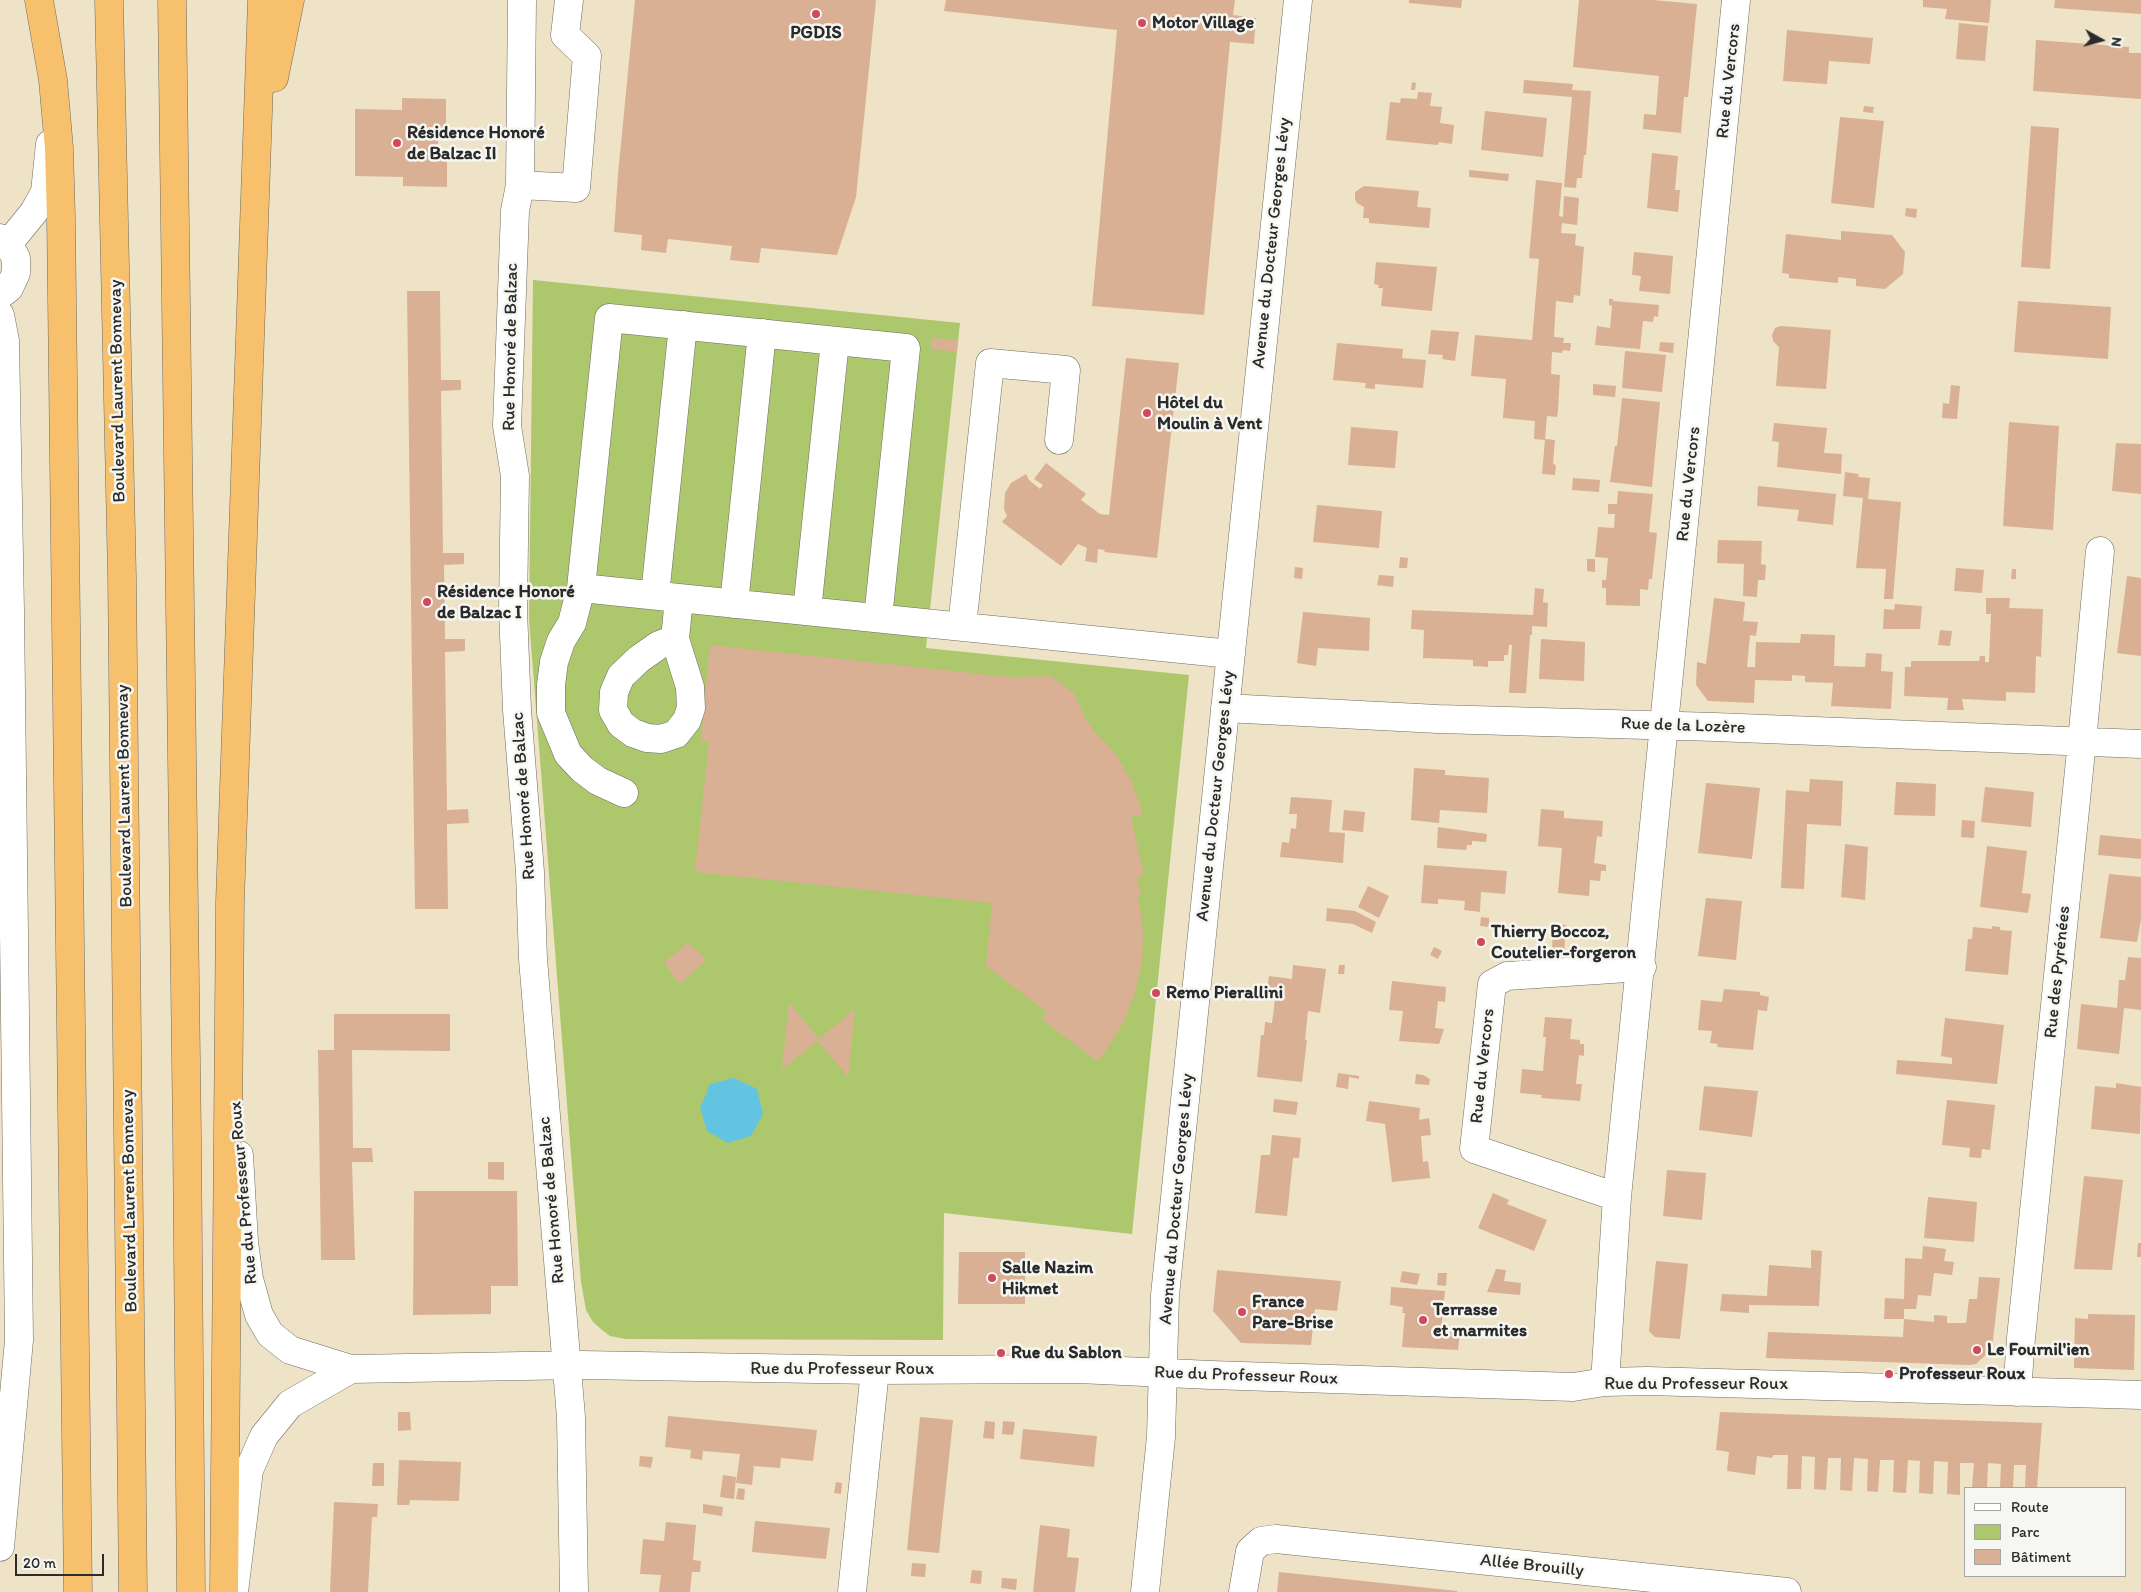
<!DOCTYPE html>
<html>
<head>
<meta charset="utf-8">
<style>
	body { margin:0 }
	#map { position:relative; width:2141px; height:1592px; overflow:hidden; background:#eee3c6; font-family:Itim,sans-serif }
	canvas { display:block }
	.legend { position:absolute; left:1964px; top:1487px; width:162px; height:90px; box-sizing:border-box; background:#f6f6f2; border:1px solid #a5a5a2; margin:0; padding:6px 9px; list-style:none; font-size:15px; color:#2b2b2b }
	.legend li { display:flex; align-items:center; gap:10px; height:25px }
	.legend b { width:25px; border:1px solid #a5a5a2 }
	.north { position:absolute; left:2076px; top:15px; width:50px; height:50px; -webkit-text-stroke:4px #f6f6f2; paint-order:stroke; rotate:97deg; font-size:14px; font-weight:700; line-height:20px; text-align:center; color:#2b2b2b }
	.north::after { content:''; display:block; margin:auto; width:18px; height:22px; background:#2b2b2b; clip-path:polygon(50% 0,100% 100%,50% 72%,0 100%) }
	.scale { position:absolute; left:15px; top:1554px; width:89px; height:22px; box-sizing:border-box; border:2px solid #2b2b2b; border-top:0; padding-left:6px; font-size:15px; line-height:18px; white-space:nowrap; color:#2b2b2b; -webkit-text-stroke:4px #f6f6f2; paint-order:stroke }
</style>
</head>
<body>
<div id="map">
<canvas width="2141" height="1592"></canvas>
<ul class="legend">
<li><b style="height:6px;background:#fff"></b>Route</li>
<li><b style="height:14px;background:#adc76c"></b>Parc</li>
<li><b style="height:14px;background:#d9b093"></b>Bâtiment</li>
</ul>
<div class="north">N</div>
<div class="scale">20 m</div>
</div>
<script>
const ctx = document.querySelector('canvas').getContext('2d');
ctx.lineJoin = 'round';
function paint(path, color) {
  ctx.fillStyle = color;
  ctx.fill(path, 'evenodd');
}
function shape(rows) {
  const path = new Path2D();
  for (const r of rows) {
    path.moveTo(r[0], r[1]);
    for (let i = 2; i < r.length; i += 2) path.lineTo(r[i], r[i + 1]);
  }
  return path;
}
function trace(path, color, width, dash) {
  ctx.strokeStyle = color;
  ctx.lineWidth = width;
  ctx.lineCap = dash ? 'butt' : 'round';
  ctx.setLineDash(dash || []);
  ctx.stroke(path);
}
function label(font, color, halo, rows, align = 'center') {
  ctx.font = font + ' Itim,sans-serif';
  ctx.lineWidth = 5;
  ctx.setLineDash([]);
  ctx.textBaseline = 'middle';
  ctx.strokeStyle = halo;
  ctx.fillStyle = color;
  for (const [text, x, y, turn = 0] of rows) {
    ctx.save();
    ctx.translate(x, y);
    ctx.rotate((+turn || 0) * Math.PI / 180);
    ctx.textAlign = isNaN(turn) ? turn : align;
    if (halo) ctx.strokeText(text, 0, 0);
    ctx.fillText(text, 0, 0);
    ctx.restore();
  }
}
const green = shape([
	[533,280,960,323,926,648,1189,675,1132,1234,944,1213,943,1340,626,1339,610,1336,602,1330,593,1322,586,1310,581,1282,529,619]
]);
const water = shape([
	[734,1078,757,1089,763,1114,751,1136,728,1143,707,1131,700,1107,708,1091,707,1090,710,1084]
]);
const building = shape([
	[635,0,876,0,856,197,837,255,761,248,759,263,730,260,732,246,668,239,666,253,641,250,642,235,614,232,618,174],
	[946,0,1235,0,1233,15,1256,18,1254,44,1230,42,1204,315,1092,306,1117,30,944,11],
	[1409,0,1462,0,1461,8,1409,3],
	[1579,0,1653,0,1697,4,1688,97,1684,97,1681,133,1643,129,1644,114,1656,115,1659,76,1573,67],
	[1923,0,1991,0,1989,23,1945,19,1947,9,1923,7],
	[2055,0,2141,0,2141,14,2054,8],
	[1959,23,1988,26,1985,61,1956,59],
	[1787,30,1873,38,1870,64,1829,61,1827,84,1783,81],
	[2036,40,2129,47,2129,53,2141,53,2141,99,2033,91],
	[1524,80,1573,84,1572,90,1591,91,1586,155,1584,155,1582,178,1577,178,1576,188,1564,187,1572,97,1523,93],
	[1412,82,1416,83,1415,90,1411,90],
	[1418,92,1432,93,1430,106,1442,107,1440,123,1454,125,1452,144,1439,142,1438,145,1386,140,1390,102,1400,103,1401,98,1417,99],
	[402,98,446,99,446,128,438,128,438,157,447,157,447,187,403,186,403,177,355,176,355,109,402,110],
	[1864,106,1874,107,1873,113,1863,112],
	[1485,111,1547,118,1543,157,1481,150],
	[1840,117,1884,121,1874,208,1831,203],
	[2031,126,2059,128,2050,269,2021,267],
	[1652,153,1678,156,1675,190,1680,190,1678,212,1647,208],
	[1469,170,1509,174,1508,181,1469,177],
	[1536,180,1562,183,1559,216,1563,217,1564,196,1579,198,1577,225,1562,223,1561,233,1576,234,1575,245,1584,247,1580,296,1574,295,1573,303,1556,301,1554,337,1564,338,1563,343,1571,343,1570,351,1563,350,1562,353,1552,352,1551,374,1560,375,1558,410,1557,417,1547,416,1545,439,1555,440,1553,463,1556,466,1555,475,1542,474,1545,440,1534,439,1535,421,1503,418,1506,379,1471,376,1475,335,1532,340,1539,259,1529,258],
	[1364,186,1419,191,1417,207,1431,208,1429,228,1369,223,1369,218,1363,218,1364,207,1357,203,1355,199,1355,192],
	[1906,208,1917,209,1916,218,1905,216],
	[1841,231,1892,235,1905,252,1903,274,1885,289,1856,286,1856,279,1838,277,1838,283,1789,278,1789,274,1782,273,1786,234,1841,240],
	[1634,252,1673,256,1670,294,1639,291,1641,276,1632,275],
	[1376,262,1437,267,1432,311,1381,306,1383,288,1378,288,1379,285,1374,284],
	[407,291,440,291,441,380,461,380,461,390,441,391,443,553,464,553,464,564,444,565,445,639,465,639,465,651,445,652,447,810,468,809,469,823,447,824,448,909,415,909],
	[1609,299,1613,299,1613,301,1659,305,1658,317,1654,316,1653,322,1643,321,1640,349,1595,345,1597,326,1610,328,1612,306,1609,305],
	[2018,301,2111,307,2108,359,2014,352],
	[1781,326,1831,330,1826,389,1776,386,1779,347,1773,341,1772,335,1775,328],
	[1431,330,1459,332,1455,361,1442,359,1443,355,1428,354],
	[932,338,958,340,957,352,931,349],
	[1660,342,1674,343,1673,353,1659,351],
	[1337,343,1403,349,1402,358,1426,360,1423,388,1375,384,1375,389,1365,388,1366,383,1333,380],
	[1625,351,1666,355,1662,392,1622,388],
	[1126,358,1179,363,1157,558,1104,552,1105,550,1098,549,1097,563,1085,561,1087,548,1078,544,1061,566,1002,522,1007,516,1004,509,1005,493,1011,483,1026,474,1029,480,1040,489,1043,485,1034,479,1046,463,1086,494,1081,500,1100,514,1109,515],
	[1593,384,1616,386,1615,397,1593,395],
	[1951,385,1960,386,1957,419,1942,418,1943,403,1949,404],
	[1622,398,1660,402,1652,487,1610,482,1615,446,1617,446],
	[2009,422,2059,426,2053,530,2003,526],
	[1774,423,1827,428,1824,453,1842,454,1841,474,1777,467,1779,442,1772,441],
	[1351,427,1398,431,1395,468,1348,465],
	[2116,443,2141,444,2141,494,2112,491],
	[1845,472,1859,474,1858,477,1870,478,1868,499,1901,502,1893,599,1884,599,1886,569,1856,568,1863,498,1843,496],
	[1573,478,1600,480,1599,492,1572,490],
	[1758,486,1836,494,1833,525,1797,521,1799,510,1757,506],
	[1618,491,1653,494,1649,532,1657,533,1652,579,1649,579,1648,590,1640,589,1640,606,1606,605,1606,588,1602,588,1602,580,1606,580,1608,558,1595,557,1598,527,1614,528,1615,514,1608,514,1608,504,1617,504],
	[1317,505,1382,511,1379,548,1313,542],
	[1718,540,1762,541,1761,564,1766,565,1765,580,1758,580,1757,597,1743,596,1744,564,1717,563],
	[1400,557,1408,558,1407,568,1399,568],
	[1587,559,1595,559,1595,572,1587,571],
	[1295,567,1303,568,1302,579,1294,578],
	[1956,568,1984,570,1982,593,1954,591],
	[2012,569,2016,569,2016,579,2011,579],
	[1379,575,1394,576,1393,587,1377,585],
	[2127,576,2141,578,2141,656,2117,653],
	[1535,588,1544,589,1543,602,1548,603,1547,627,1532,626,1532,635,1530,635,1526,693,1509,693,1512,645,1509,645,1508,655,1504,655,1504,661,1488,661,1488,667,1473,666,1473,660,1423,658,1424,630,1411,629,1412,610,1533,615],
	[1714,598,1745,602,1743,621,1758,622,1756,636,1750,635,1747,667,1755,667,1756,642,1800,643,1801,634,1835,635,1834,666,1865,667,1866,653,1882,654,1881,671,1893,672,1891,709,1831,706,1833,683,1805,682,1805,676,1792,675,1792,681,1755,680,1754,703,1708,701,1696,685,1697,662,1706,664],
	[1986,598,2010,598,2009,608,2043,609,2041,657,2036,656,2035,693,2006,692,2006,701,1962,699,1964,710,1947,710,1948,698,1904,696,1905,667,1911,667,1911,661,1979,661,1980,656,1985,656,1985,662,1989,662,1991,614,1986,614],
	[1895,604,1922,606,1920,629,1883,629,1884,609,1894,610],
	[1303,612,1370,618,1369,651,1318,648,1316,666,1297,663],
	[1940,630,1952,631,1950,646,1938,645],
	[1541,639,1585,642,1584,681,1539,679],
	[710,645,1009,677,1051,676,1074,693,1085,717,1094,731,1115,753,1132,782,1143,814,1131,817,1144,876,1137,877,1141,895,1138,895,1143,932,1142,961,1136,989,1125,1019,1105,1053,1097,1061,1041,1019,1047,1012,986,966,992,903,695,872,709,742,701,741],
	[1414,768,1445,770,1445,775,1489,778,1487,813,1440,810,1439,823,1411,820],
	[1810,779,1843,781,1841,826,1807,824,1804,889,1781,888,1786,790,1809,792],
	[1896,782,1936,784,1935,816,1894,815],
	[1706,783,1760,788,1752,859,1698,853],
	[1985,787,2034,792,2031,827,1981,822],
	[1291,797,1332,800,1329,832,1345,833,1343,863,1280,857,1282,842,1289,843,1291,828,1296,829,1297,814,1289,814],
	[1541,809,1564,811,1564,818,1603,821,1602,837,1597,836,1594,863,1606,865,1606,871,1601,871,1600,881,1590,880,1589,896,1558,893,1562,848,1538,846],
	[1344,810,1365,812,1363,832,1342,830],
	[1962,820,1975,821,1974,838,1961,837],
	[1438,827,1487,834,1486,842,1472,841,1472,845,1467,845,1466,850,1437,848],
	[2100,835,2141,839,2141,859,2098,855],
	[1845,844,1868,847,1865,900,1841,897],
	[1987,846,2027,851,2022,893,2031,894,2028,913,1980,907],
	[1424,865,1507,871,1505,894,1481,892,1480,912,1464,910,1465,901,1438,899,1438,904,1421,903],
	[2109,874,2141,877,2141,920,2137,942,2100,938],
	[1368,886,1389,896,1379,918,1358,907],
	[1706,898,1742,901,1736,960,1698,956],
	[1327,908,1355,911,1376,922,1372,933,1353,924,1326,921],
	[1481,917,1489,918,1489,927,1480,926],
	[1553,924,1566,925,1564,955,1552,954],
	[1992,926,2000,927,2000,930,2012,931,2008,975,1965,971,1968,939,1972,939,1973,927,1992,929],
	[688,943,694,950,696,948,706,961,679,984,664,962],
	[1434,947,1442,951,1438,959,1430,955],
	[2128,957,2141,958,2141,1010,2124,1008,2119,1054,2077,1049,2081,1004,2117,1008,2119,980,2125,980],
	[1293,965,1326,969,1320,1013,1308,1011,1305,1040,1307,1040,1302,1082,1257,1077,1261,1035,1264,1035,1265,1022,1272,1023,1276,991,1267,990,1269,976,1292,979],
	[1339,965,1345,965,1344,974,1338,974],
	[1392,981,1446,987,1445,1002,1438,1001,1435,1028,1444,1029,1439,1044,1399,1041,1403,1011,1389,1010],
	[1724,989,1760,992,1760,995,1769,997,1767,1011,1758,1010,1753,1050,1717,1047,1718,1044,1710,1043,1712,1031,1698,1030,1701,1000,1722,1002],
	[789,1002,819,1039,855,1009,848,1077,818,1041,782,1069],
	[334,1014,450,1014,450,1051,352,1050,353,1148,372,1148,373,1162,352,1162,355,1260,321,1260,318,1050,334,1050],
	[1545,1017,1572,1019,1570,1039,1580,1040,1580,1044,1584,1044,1584,1056,1579,1055,1577,1073,1576,1084,1582,1084,1580,1101,1541,1098,1542,1095,1520,1093,1522,1069,1543,1071,1546,1037,1543,1037],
	[1945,1018,2004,1025,1997,1084,1896,1074,1897,1060,1952,1064,1952,1058,1941,1056],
	[1338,1073,1359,1076,1359,1079,1349,1077,1348,1089,1336,1087],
	[1416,1074,1423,1075,1430,1079,1429,1085,1415,1084],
	[2116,1083,2141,1087,2140,1134,2091,1129,2095,1086,2116,1088],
	[1704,1086,1758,1091,1752,1137,1699,1130],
	[1274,1099,1298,1102,1296,1115,1273,1112],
	[1947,1100,1995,1105,1990,1150,1982,1149,1981,1158,1969,1157,1970,1148,1942,1145],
	[1369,1101,1420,1108,1419,1120,1429,1118,1431,1135,1421,1136,1423,1162,1428,1161,1430,1178,1392,1182,1385,1124,1366,1121],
	[1272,1135,1301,1138,1299,1158,1293,1158,1287,1216,1255,1213,1261,1155,1270,1155],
	[488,1162,504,1162,504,1180,488,1179],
	[1667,1170,1706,1173,1702,1220,1663,1216],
	[2084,1176,2123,1180,2112,1270,2074,1269],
	[414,1191,517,1191,518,1286,491,1286,491,1314,413,1315],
	[1493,1193,1509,1200,1507,1204,1547,1220,1534,1251,1478,1228],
	[1928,1197,1977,1202,1974,1242,1924,1238],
	[2138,1243,2141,1243,2141,1257,2137,1257],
	[1923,1246,1946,1249,1944,1261,1954,1262,1952,1275,1934,1273,1931,1296,1918,1295,1916,1309,1904,1309,1904,1319,1934,1322,1934,1315,1947,1316,1947,1323,1966,1323,1969,1299,1977,1299,1979,1277,2000,1278,1992,1349,1976,1364,1969,1365,1766,1358,1768,1332,1903,1337,1904,1319,1884,1319,1885,1298,1904,1299,1905,1258,1922,1259],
	[1811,1250,1822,1251,1819,1306,1749,1305,1749,1313,1720,1311,1722,1294,1767,1296,1769,1265,1811,1268],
	[959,1252,1025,1252,1025,1304,958,1304],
	[1656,1261,1688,1264,1680,1339,1655,1337,1649,1331],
	[1496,1269,1506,1270,1504,1281,1521,1283,1520,1295,1487,1292],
	[1217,1270,1341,1281,1337,1311,1315,1309,1311,1345,1241,1343,1213,1311],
	[1402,1271,1420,1274,1417,1285,1400,1282],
	[1438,1273,1447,1273,1446,1286,1437,1285],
	[1391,1287,1445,1291,1441,1331,1460,1333,1458,1350,1402,1347,1405,1313,1402,1313,1403,1307,1390,1305],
	[2088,1314,2135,1315,2134,1370,2074,1368,2075,1318,2088,1319],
	[398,1412,410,1412,411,1430,398,1431],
	[1720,1412,2042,1423,2037,1488,2025,1488,2026,1465,2014,1465,2013,1488,2000,1488,2001,1464,1988,1463,1987,1488,1972,1488,1974,1463,1960,1463,1960,1495,1947,1494,1948,1462,1934,1461,1933,1494,1919,1493,1920,1461,1908,1460,1906,1493,1893,1492,1894,1460,1880,1460,1878,1492,1867,1491,1868,1459,1854,1458,1852,1491,1840,1490,1841,1458,1828,1458,1826,1490,1814,1489,1815,1457,1802,1456,1801,1489,1787,1489,1788,1455,1773,1455,1772,1458,1757,1456,1755,1475,1727,1471,1729,1452,1716,1450],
	[668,1416,817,1430,813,1461,781,1458,780,1468,752,1466,754,1467,752,1485,736,1483,740,1454,703,1451,702,1460,690,1458,691,1450,665,1447],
	[920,1417,953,1420,939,1553,907,1550],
	[985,1421,995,1422,994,1439,983,1438],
	[1003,1421,1015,1422,1013,1435,1002,1434],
	[1023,1429,1097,1436,1094,1467,1020,1459],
	[640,1456,653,1457,651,1468,639,1466],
	[399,1460,461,1462,459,1501,410,1500,409,1505,397,1505],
	[373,1463,384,1463,384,1486,372,1486],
	[723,1475,736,1477,734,1499,720,1497],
	[836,1482,842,1483,841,1494,834,1493],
	[738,1488,745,1489,744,1500,736,1499],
	[334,1502,378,1504,377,1517,372,1517,368,1592,330,1592],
	[703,1504,723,1507,722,1516,703,1513],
	[755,1521,830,1528,826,1559,752,1552],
	[666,1522,696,1525,693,1560,701,1561,700,1572,692,1572,690,1592,659,1592,661,1575,640,1574,643,1539,664,1541],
	[1040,1525,1070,1529,1067,1557,1079,1558,1075,1592,1033,1592],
	[912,1563,926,1564,925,1577,911,1576],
	[972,1570,982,1571,981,1584,970,1583],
	[1279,1572,1457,1591,1457,1592,1277,1592],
	[1002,1578,1017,1579,1016,1590,1001,1588]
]);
const minor = shape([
	[522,0,520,185,515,211,507,426,515,476,513,610,517,710,530,872,533,959,571,1417,574,1592],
	[520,185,576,188,587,56,565,35,569,0],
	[0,238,8,244,16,258,16,273,9,288,0,295],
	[8,244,34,212,45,192,50,144],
	[0,315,5,341,10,611,19,1340,0,1547],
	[581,588,572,623,561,641,554,662,551,685,551,713,568,754,582,769,598,781,624,793],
	[655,595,683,325],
	[734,604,762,333],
	[807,611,835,341],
	[878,618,906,348,609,318,581,588,904,621,1191,650,1231,654],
	[962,627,990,363,1066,370,1059,440],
	[675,639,659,645,639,659,621,676,614,692,613,710,621,724,633,733,647,738,661,739,676,734,687,720,691,708,690,687,675,639,679,598],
	[1225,708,1438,719,1715,727,2141,744],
	[239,1155,244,1242,249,1279,259,1315,270,1334,290,1350,351,1369,581,1365,875,1370,1078,1369,1211,1375,1573,1387,1605,1382,1647,1381,2141,1395],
	[1617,1197,1474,1149,1492,984,1507,976,1642,967],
	[1605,1382,1617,1197,1736,0],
	[2017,1392,2021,1338,2082,741,2100,551],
	[234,1592,249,1470,264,1436,290,1404,351,1369],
	[852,1592,875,1370],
	[1145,1592,1161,1437,1165,1295,1298,0],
	[1243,1592,1250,1551,1261,1541,1276,1539,1787,1592]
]);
const highway = shape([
	[39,0,53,80,59,148,61,217,78,1592],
	[109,0,122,576,133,1592],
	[172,0,187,1135,191,1592],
	[274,78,290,0],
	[224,1592,230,901,262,0]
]);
const markers = [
	[816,14,5,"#d1495b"],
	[1142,23,5,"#d1495b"],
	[397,143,5,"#d1495b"],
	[1147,413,5,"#d1495b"],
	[427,602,5,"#d1495b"],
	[1481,942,5,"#d1495b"],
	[1156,993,5,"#d1495b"],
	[992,1278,5,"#d1495b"],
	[1242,1312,5,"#d1495b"],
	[1423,1320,5,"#d1495b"],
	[1977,1350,5,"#d1495b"],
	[1001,1353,5,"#d1495b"],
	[1889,1374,5,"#d1495b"]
];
const poiNames = [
	["Motor Village",1152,23],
	["PGDIS",816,33,"center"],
	["Résidence Honoré",407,133],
	["de Balzac II",407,154],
	["Hôtel du",1157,403],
	["Moulin à Vent",1157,424],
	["Résidence Honoré",437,592],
	["de Balzac I",437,613],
	["Thierry Boccoz,",1491,932],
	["Coutelier-forgeron",1491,953],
	["Remo Pierallini",1166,993],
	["Salle Nazim",1002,1268],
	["Hikmet",1002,1289],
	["France",1252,1302],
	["Pare-Brise",1252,1323],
	["Terrasse",1433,1310],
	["et marmites",1433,1331],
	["Le Fournil'ien",1987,1350],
	["Rue du Sablon",1011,1353],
	["Professeur Roux",1899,1374]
];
const streetNames = [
	["Rue du Vercors",1729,81,-84],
	["Avenue du Docteur Georges Lévy",1272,243,-84],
	["Rue Honoré de Balzac",511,347,-89],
	["Boulevard Laurent Bonnevay",118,391,-91],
	["Rue du Vercors",1689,484,-84],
	["Rue de la Lozère",1683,726,2],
	["Boulevard Laurent Bonnevay",125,796,-91],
	["Rue Honoré de Balzac",524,796,-94],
	["Avenue du Docteur Georges Lévy",1216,796,-84],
	["Rue des Pyrénées",2058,972,-84],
	["Rue du Vercors",1483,1066,-84],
	["Rue du Professeur Roux",244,1193,-95],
	["Avenue du Docteur Georges Lévy",1177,1199,-85],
	["Rue Honoré de Balzac",552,1200,-95],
	["Boulevard Laurent Bonnevay",130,1201,-91],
	["Rue du Professeur Roux",842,1369],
	["Rue du Professeur Roux",1246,1376,2],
	["Rue du Professeur Roux",1696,1384],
	["Allée Brouilly",1532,1566,6]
];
paint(green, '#adc76c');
paint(water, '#63c4e1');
paint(building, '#d9b093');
trace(minor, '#6f6b61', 29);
trace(highway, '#6f6b61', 29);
trace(minor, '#fff', 28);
trace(highway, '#f7c06c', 28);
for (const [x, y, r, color] of markers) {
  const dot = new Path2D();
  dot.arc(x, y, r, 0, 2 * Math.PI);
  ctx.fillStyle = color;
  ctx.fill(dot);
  trace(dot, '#f6f6f2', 2);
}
label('bold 18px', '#2b2b2b', '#f6f6f2', poiNames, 'left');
label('18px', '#2b2b2b', '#f6f6f2', streetNames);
</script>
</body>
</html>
